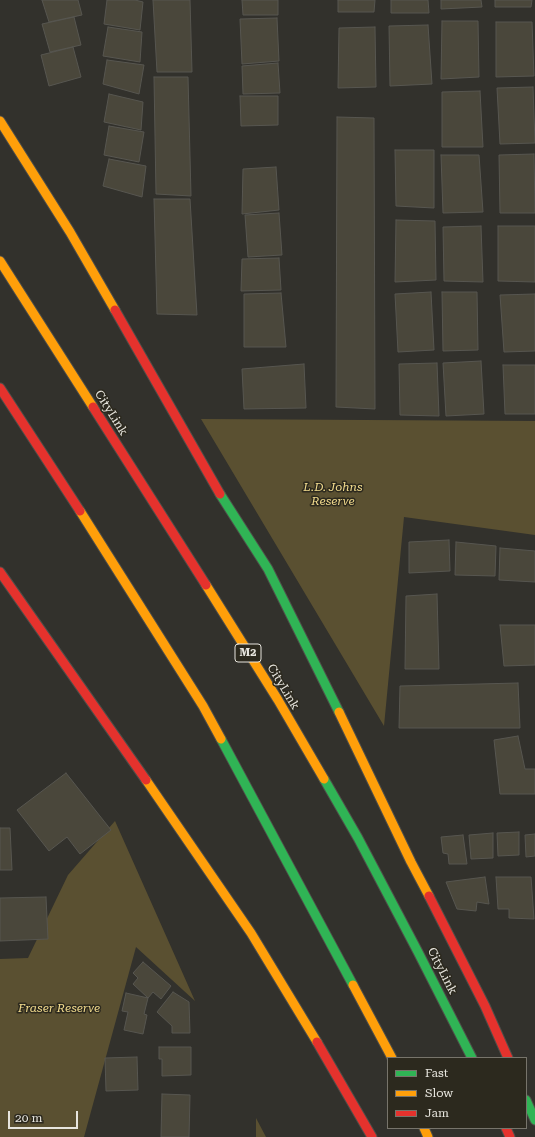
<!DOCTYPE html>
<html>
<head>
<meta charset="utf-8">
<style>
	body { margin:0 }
	#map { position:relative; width:535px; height:1137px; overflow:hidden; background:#32312c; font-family:"Roboto Serif",serif }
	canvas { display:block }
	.legend { position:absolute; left:387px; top:1057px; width:140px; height:72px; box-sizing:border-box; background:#2c291e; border:1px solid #77746b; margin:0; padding:5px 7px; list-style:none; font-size:12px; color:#e7e5de }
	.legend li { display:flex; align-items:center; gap:8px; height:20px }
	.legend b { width:20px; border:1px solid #77746b }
	.scale { position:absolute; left:8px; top:1111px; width:70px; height:18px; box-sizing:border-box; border:2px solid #e7e5de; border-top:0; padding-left:5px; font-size:12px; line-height:14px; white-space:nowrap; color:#e7e5de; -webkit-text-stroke:3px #2c291e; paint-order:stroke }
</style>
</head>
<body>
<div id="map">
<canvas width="535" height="1137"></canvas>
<ul class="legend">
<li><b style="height:5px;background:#30b455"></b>Fast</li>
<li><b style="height:5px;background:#ff9f0a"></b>Slow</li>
<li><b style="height:5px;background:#e5322d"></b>Jam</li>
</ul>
<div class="scale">20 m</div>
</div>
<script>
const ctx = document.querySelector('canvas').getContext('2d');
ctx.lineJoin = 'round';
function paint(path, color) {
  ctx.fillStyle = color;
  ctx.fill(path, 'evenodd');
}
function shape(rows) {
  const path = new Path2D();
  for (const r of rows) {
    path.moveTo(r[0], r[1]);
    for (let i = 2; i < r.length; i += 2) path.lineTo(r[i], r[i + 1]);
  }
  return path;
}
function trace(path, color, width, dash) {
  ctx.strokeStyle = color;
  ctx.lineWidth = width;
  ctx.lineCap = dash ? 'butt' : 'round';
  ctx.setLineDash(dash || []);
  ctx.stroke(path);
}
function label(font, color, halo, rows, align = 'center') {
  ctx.font = font + ' "Roboto Serif",serif';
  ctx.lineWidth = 3;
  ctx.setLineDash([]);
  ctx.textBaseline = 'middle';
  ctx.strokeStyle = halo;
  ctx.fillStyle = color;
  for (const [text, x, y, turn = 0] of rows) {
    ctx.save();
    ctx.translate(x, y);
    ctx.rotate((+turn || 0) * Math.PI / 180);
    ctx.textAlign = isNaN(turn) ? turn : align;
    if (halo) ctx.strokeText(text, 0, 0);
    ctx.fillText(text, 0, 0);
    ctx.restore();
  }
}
const green = shape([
	[201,419,535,421,535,535,404,517,384,726],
	[115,821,195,1001,136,947,84,1137,0,1137,0,959,28,958,68,875],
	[256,1118,266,1137,256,1137]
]);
const building = shape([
	[42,0,78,0,82,15,49,22,42,0],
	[107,0,135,0,143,2,140,30,104,24,107,0],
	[153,0,190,0,192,72,157,72,153,0],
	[242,0,278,0,278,15,243,15,242,0],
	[338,0,375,0,374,12,338,12,338,0],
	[391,0,428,0,429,13,391,13,391,0],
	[441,0,481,0,482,7,441,9,441,0],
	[495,0,532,0,531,7,495,7,495,0],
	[74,17,81,45,50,52,42,24,74,17],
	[277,18,279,61,242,64,240,19,277,18],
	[442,21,478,21,479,77,441,79,442,21],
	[496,22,532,22,534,76,496,77,496,22],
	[428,25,432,84,390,86,389,26,428,25],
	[108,27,142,32,140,62,103,56,108,27],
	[375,27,376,87,338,88,339,28,375,27],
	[73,47,81,77,49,86,41,55,73,47],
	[107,60,144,65,139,94,103,84,107,60],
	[278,63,280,93,243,94,242,66,278,63],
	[154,77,188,77,191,196,156,194,154,77],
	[533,87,535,143,500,144,497,88,533,87],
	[480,91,483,147,442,147,442,92,480,91],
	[109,94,143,102,141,130,104,122,109,94],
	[240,96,278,96,278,125,241,126,240,96],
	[337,117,374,118,375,409,336,407,337,117],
	[109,126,144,132,139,162,104,155,109,126],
	[395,150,434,150,434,208,396,206,395,150],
	[534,154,535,213,500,213,499,155,534,154],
	[441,155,479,155,483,212,443,213,441,155],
	[109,159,146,166,142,197,103,186,109,159],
	[276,167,279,210,242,214,243,169,276,167],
	[154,199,190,199,197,315,157,314,154,199],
	[279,213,282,255,248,257,245,215,279,213],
	[396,220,435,221,436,280,395,282,396,220],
	[481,226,483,282,444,281,443,227,481,226],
	[498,226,535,226,535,282,498,281,498,226],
	[279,258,281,290,241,291,242,259,279,258],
	[431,292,434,350,398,352,395,294,431,292],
	[442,292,477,292,478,350,443,351,442,292],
	[281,293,286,347,244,347,244,294,281,293],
	[535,294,535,351,504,352,500,295,535,294],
	[481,361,484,414,446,416,443,363,481,361],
	[437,363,439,416,400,415,399,364,437,363],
	[304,364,306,408,244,409,242,369,304,364],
	[503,365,535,365,535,414,505,414,503,365],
	[449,540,450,571,409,573,409,542,449,540],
	[456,542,496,546,495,576,455,575,456,542],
	[500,548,535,551,535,582,499,580,500,548],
	[437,594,439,669,405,669,406,596,437,594],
	[500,625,535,625,535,665,504,666,500,625],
	[518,683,520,728,399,728,400,686,518,683],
	[518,736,525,769,535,769,535,794,500,794,494,740,518,736],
	[66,773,111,830,80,854,67,837,49,851,17,810,66,773],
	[0,828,10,828,12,870,0,870,0,828],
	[519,832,519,855,498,856,497,833,519,832],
	[493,833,493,858,471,859,469,835,493,833],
	[535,834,535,856,526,857,525,835,535,834],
	[463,835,467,864,449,864,448,854,443,853,441,837,463,835],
	[485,877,489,904,477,902,476,911,457,909,446,882,485,877],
	[496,877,531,877,534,919,509,918,509,909,498,909,496,877],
	[46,897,48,939,0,941,0,898,46,897],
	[143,962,171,986,161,999,153,992,148,998,133,984,138,978,133,973,143,962],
	[173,992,189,1002,190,1033,172,1033,172,1026,157,1012,173,992],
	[126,993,148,998,144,1014,147,1015,143,1034,124,1030,128,1012,122,1011,126,993],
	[159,1047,191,1047,191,1075,162,1076,162,1059,159,1059,159,1047],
	[137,1057,138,1090,106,1091,105,1058,137,1057],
	[162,1094,190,1095,189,1137,161,1137,162,1094]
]);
const fast = shape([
	[220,494,268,569,339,712],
	[221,739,353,985],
	[324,779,358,838,418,952,472,1058],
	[526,1100,535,1120]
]);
const slow = shape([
	[0,121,70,232,115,310],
	[0,261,93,407],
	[80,511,203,706,221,739],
	[206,585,278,700,324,779],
	[339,712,411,862,429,896],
	[146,780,251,933,317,1042],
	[353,985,392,1058],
	[424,1128,428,1137]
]);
const jam = shape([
	[115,310,220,494],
	[0,388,80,511],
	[93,407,206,585],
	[0,572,146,780],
	[429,896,485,1006,508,1058],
	[317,1042,372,1137],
	[506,1128,510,1137]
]);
const shields = [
	[248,653,26]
];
const shieldNames = [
	["M2",248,653]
];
const streetNames = [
	["CityLink",111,413,58],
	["CityLink",283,687,59],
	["CityLink",442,971,63]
];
const parkNames = [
	["L.D. Johns",333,487],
	["Reserve",333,501],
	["Fraser Reserve",59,1008]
];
paint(green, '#5a5031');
paint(building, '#4a473b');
trace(building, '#575650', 1);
trace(fast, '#4f4e49', 11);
trace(slow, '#4f4e49', 11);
trace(jam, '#4f4e49', 11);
trace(fast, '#30b455', 9);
trace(slow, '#ff9f0a', 9);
trace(jam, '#e5322d', 9);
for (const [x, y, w] of shields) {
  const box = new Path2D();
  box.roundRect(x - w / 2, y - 9, w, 18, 3);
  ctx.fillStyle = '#2c291e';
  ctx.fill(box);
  trace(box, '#e7e5de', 1);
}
label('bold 11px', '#e7e5de', null, shieldNames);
label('12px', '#e7e5de', '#2c291e', streetNames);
label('italic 12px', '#f2db8d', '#2c291e', parkNames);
</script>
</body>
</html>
